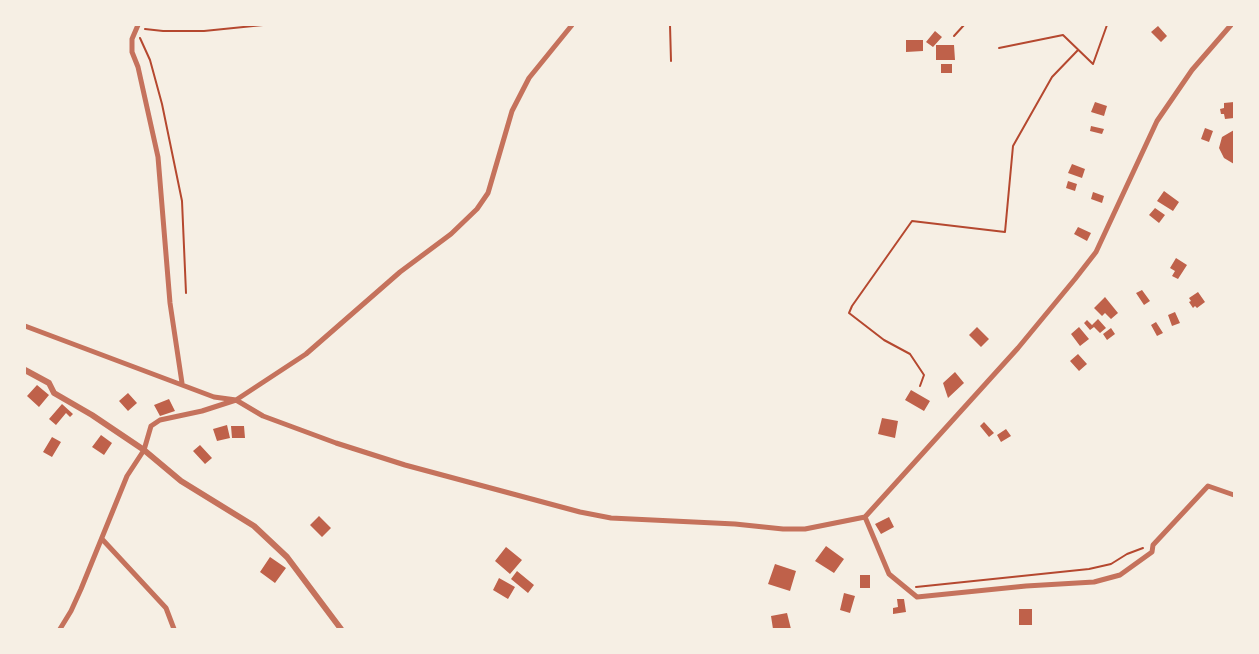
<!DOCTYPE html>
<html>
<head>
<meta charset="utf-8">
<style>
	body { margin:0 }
	#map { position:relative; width:1259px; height:654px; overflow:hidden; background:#f6efe4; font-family:Rubik,sans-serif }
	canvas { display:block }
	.frame { position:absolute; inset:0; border:26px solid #f6efe4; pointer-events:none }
</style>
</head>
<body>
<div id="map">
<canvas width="1259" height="654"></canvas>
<div class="frame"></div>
</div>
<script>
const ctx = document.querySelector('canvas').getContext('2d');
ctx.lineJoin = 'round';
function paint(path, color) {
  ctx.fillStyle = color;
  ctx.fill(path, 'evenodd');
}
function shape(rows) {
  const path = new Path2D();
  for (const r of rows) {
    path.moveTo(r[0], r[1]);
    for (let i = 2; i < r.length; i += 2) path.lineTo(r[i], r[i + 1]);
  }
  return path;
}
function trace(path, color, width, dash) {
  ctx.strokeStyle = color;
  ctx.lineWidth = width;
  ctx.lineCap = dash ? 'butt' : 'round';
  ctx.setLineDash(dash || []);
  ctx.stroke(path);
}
const building = shape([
	[1158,26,1167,36,1161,42,1151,32],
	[935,31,942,37,933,47,926,42],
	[906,40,923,40,923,51,906,52],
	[936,45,954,45,955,60,936,60],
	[941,64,952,64,952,73,941,73],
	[1095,102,1107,106,1104,116,1091,112],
	[1234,102,1234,118,1225,119,1224,114,1221,114,1220,109,1224,108,1224,103],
	[1091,126,1104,129,1102,134,1090,131],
	[1205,128,1213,131,1209,142,1201,139],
	[1234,130,1234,164,1224,158,1219,148,1222,137],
	[1072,164,1085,169,1082,178,1068,173],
	[1068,181,1077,184,1075,191,1066,188],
	[1164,191,1179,202,1173,211,1157,201],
	[1093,192,1104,196,1102,203,1091,199],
	[1155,208,1165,215,1159,223,1149,215],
	[1078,227,1091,233,1087,241,1074,234],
	[1176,258,1187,265,1178,279,1172,276,1175,271,1170,268],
	[1142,290,1150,301,1144,305,1136,293],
	[1198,292,1205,302,1197,308,1195,306,1193,308,1189,302,1191,301,1189,298],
	[1105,297,1118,313,1111,319,1105,313,1102,316,1094,308],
	[1175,312,1180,323,1172,326,1168,315],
	[1098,319,1106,328,1100,333,1094,327,1090,330,1084,323,1087,320,1092,325],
	[1156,322,1163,333,1157,336,1151,325],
	[977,327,989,339,981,347,969,335],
	[1079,327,1089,339,1080,346,1071,334],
	[1111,328,1115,334,1107,340,1103,334],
	[1078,354,1087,364,1079,371,1070,361],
	[955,372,964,383,948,398,943,383],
	[37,385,49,395,39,407,27,396],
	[911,390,930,401,924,411,905,400],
	[128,393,137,403,128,411,119,401],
	[169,399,175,411,160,416,154,405],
	[62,404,73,414,70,417,66,413,56,425,49,419],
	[882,418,898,421,895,438,878,434],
	[984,422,994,433,989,437,980,426],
	[227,425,230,438,217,441,213,429],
	[231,426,244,426,245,438,232,438],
	[1006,429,1011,436,1001,442,997,435],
	[101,435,112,443,104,455,92,447],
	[52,437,61,442,52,457,43,452],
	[200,445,212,458,205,464,193,451],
	[319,516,331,528,322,537,310,525],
	[889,517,894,527,881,534,875,524],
	[826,546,844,559,834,573,815,561],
	[506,547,522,560,510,574,495,561],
	[270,557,286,568,275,583,260,572],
	[775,564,796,571,790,591,768,584],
	[517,571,534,585,528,593,511,579],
	[860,575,870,575,870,588,860,588],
	[499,578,515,587,508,599,493,590],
	[844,593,855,596,850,613,840,610],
	[897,599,904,599,906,612,893,614,893,608,898,607],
	[1019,609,1032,609,1032,625,1019,625],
	[787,613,791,629,773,629,771,616]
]);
const path = shape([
	[670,25,671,61],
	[145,29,163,31,204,31,263,25],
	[954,36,964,25],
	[140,38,150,60,162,104,182,201,186,293],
	[999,48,1063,35,1093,64,1107,25],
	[920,386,924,375,910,354,884,340,849,313,852,306,912,221,1005,232,1013,146,1052,77,1078,50],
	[916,587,1089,569,1111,564,1127,554,1143,548]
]);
const minor = shape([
	[138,25,132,39,132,52,138,67,158,157,170,303,182,383],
	[25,326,214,397,236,400,263,416,336,443,405,465,580,512,611,518,735,524,783,529,805,529,865,517,1018,348,1075,279,1096,252,1157,121,1192,70,1231,25],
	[865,517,889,574,917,597,1026,586,1094,582,1120,575,1152,552,1153,545,1208,486,1234,495],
	[102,539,166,608,174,629],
	[60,629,71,611,81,589,127,476,144,450,151,426,160,420,202,411,236,400,306,354,400,272,451,234,477,209,488,193,512,111,529,78,572,25]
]);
const tertiary = shape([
	[25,370,49,383,54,393,92,415,144,450,181,481,254,526,287,557,341,629]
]);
paint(building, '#bf614a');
trace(path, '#b5482f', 2);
trace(minor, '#c5725c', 5);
trace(tertiary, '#c5725c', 6);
</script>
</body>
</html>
